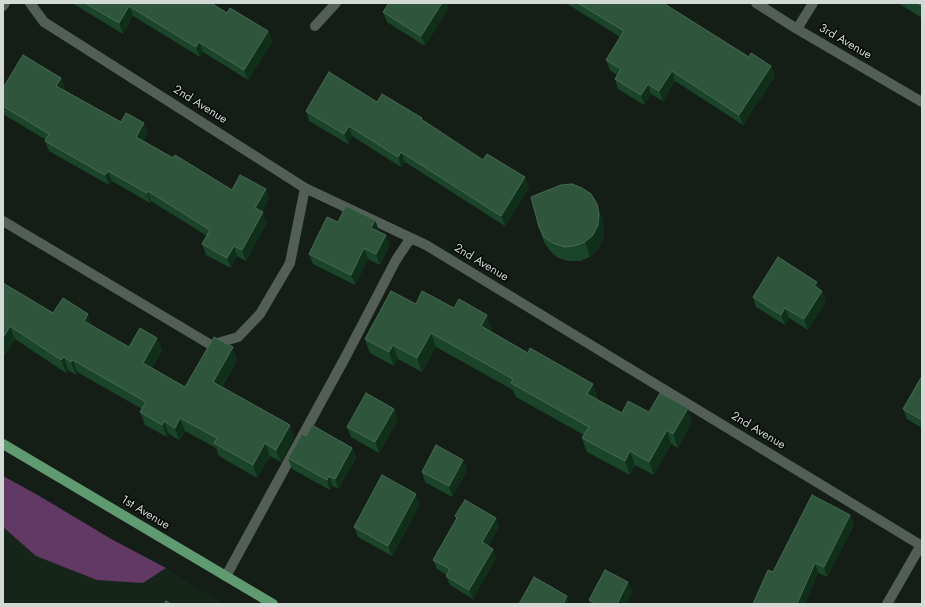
<!DOCTYPE html>
<html>
<head>
<meta charset="utf-8">
<style>
	body { margin:0 }
	#map { position:relative; width:925px; height:607px; overflow:hidden; background:#141e17; font-family:Jost,sans-serif }
	canvas { display:block }
	.frame { position:absolute; inset:0; border:4px solid #d3dad5; pointer-events:none }
</style>
</head>
<body>
<div id="map">
<canvas width="925" height="607"></canvas>
<div class="frame"></div>
</div>
<script>
const ctx = document.querySelector('canvas').getContext('2d');
ctx.lineJoin = 'round';
function paint(path, color) {
  ctx.fillStyle = color;
  ctx.fill(path, 'evenodd');
}
function shape(rows) {
  const path = new Path2D();
  for (const r of rows) {
    path.moveTo(r[0], r[1]);
    for (let i = 2; i < r.length; i += 2) path.lineTo(r[i], r[i + 1]);
  }
  return path;
}
function trace(path, color, width, dash) {
  ctx.strokeStyle = color;
  ctx.lineWidth = width;
  ctx.lineCap = dash ? 'butt' : 'round';
  ctx.setLineDash(dash || []);
  ctx.stroke(path);
}
function label(font, color, halo, rows, align = 'center') {
  ctx.font = font + ' Jost,sans-serif';
  ctx.lineWidth = 3;
  ctx.setLineDash([]);
  ctx.textBaseline = 'middle';
  ctx.strokeStyle = halo;
  ctx.fillStyle = color;
  for (const [text, x, y, turn = 0] of rows) {
    ctx.save();
    ctx.translate(x, y);
    ctx.rotate((+turn || 0) * Math.PI / 180);
    ctx.textAlign = isNaN(turn) ? turn : align;
    if (halo) ctx.strokeText(text, 0, 0);
    ctx.fillText(text, 0, 0);
    ctx.restore();
  }
}
const built = shape([
	[3,527,36,556,142,583,166,568,224,604,3,604]
]);
const forest = shape([
	[3,476,36,494,113,540,166,568,143,583,97,580,36,556,3,527]
]);
const minor = shape([
	[30,3,44,22,305,188,426,245,922,546],
	[756,3,797,29,922,102],
	[3,6,5,3],
	[315,26,336,3],
	[797,29,813,3],
	[3,221,211,345,238,337,260,314,290,263,305,188],
	[226,576,346,356,396,260,408,242,413,239,417,241],
	[887,604,921,545]
]);
const major = shape([
	[3,444,273,604]
]);
const wall = shape([
	[72,3,211,3,227,13,268,31,272,42,248,80,203,52,200,57,133,16,123,34],
	[389,3,447,3,449,7,425,46,387,22,383,12],
	[566,3,663,3,749,57,771,66,775,76,743,125,675,81,663,101,651,94,644,105,618,89,615,79,617,75,610,70,606,60,620,37],
	[898,3,922,3,922,18],
	[61,78,65,88,64,90,121,122,148,133,143,141,232,190,266,189,269,199,262,212,267,222,246,261,237,256,231,268,206,255,202,244,207,236,151,201,150,203,112,181,109,185,49,151,45,141,46,140,3,114,3,88],
	[377,102,422,120,483,160,525,177,529,188,505,226,405,162,401,167,352,136,348,144,309,121,306,111],
	[602,218,604,229,603,240,598,249,590,257,580,261,569,261,558,258,550,251,544,242,539,227],
	[338,222,379,230,378,231,390,245,380,265,368,259,355,285,313,264,309,254],
	[3,283,53,313,92,326,129,347,157,338,162,350,152,368,185,387,233,347,237,360,222,387,294,437,281,462,270,456,257,478,219,456,216,448,185,431,179,440,169,434,167,437,145,425,140,412,142,409,77,372,76,375,68,370,66,373,15,339,5,354,3,353],
	[820,289,826,301,808,330,789,318,785,325,756,307,753,297],
	[416,304,492,329,490,332,598,397,596,400,622,413,649,412,692,422,678,448,671,444,654,475,635,465,630,475,587,452,582,438,584,435,516,397,513,390,436,347,422,372,398,359,394,366,370,353,365,339],
	[922,376,922,428,907,419,903,409],
	[394,409,398,419,379,453,351,437,347,427],
	[306,436,352,448,356,458,338,489,333,486,330,490,292,469,288,458],
	[463,460,467,470,452,497,425,482,422,472],
	[420,504,392,556,358,537,354,527],
	[850,515,854,525,827,577,819,573,773,572],
	[455,516,496,518,499,527,488,546,493,549,496,558,473,599,450,585,446,576,447,575,437,569,433,560,456,519],
	[632,592,626,604,590,604,589,600]
]);
const shadedWall = shape([
	[442,3,447,3,449,7,425,46,421,36],
	[129,6,133,16,123,34,119,23],
	[268,31,272,42,248,80,244,70],
	[199,42,203,52,200,57,196,47],
	[771,66,775,76,743,125,739,115],
	[672,71,675,81,663,101,659,91],
	[61,78,65,88,60,96,56,86],
	[648,84,651,94,644,105,641,95],
	[144,123,148,133,140,148,136,137],
	[349,126,352,136,348,144,344,134],
	[401,152,405,162,401,167,398,157],
	[108,171,112,181,109,185,105,175],
	[525,177,529,188,505,226,501,216],
	[266,189,269,199,259,218,255,208],
	[148,191,151,201,150,203,147,193],
	[597,204,602,218,604,229,603,240,598,249,590,257,585,242],
	[263,212,267,222,246,261,242,250],
	[375,220,379,230,375,238,371,228],
	[386,235,390,245,380,265,376,254],
	[234,246,237,256,231,268,227,258],
	[364,248,368,259,355,285,351,275],
	[817,282,821,292,814,286],
	[822,291,826,301,808,330,804,319],
	[785,308,789,318,785,325,781,315],
	[88,314,93,327,84,321],
	[487,315,492,329,486,340,481,326],
	[10,326,15,339,5,354,3,348,3,338],
	[431,333,436,347,422,372,417,358],
	[157,338,162,350,148,375,143,363],
	[393,345,398,359,394,366,389,352],
	[233,347,237,360,217,394,213,382],
	[64,357,68,370,66,373,61,360],
	[73,360,77,372,76,375,71,362],
	[593,384,598,397,592,408,587,394],
	[688,408,692,422,678,448,673,434],
	[394,409,398,419,379,453,375,442],
	[180,418,185,431,179,440,175,428],
	[164,421,169,434,167,437,162,425],
	[290,425,294,437,281,462,276,450],
	[667,430,671,444,654,475,649,462],
	[265,443,270,456,257,478,253,465],
	[352,448,356,458,338,489,335,479],
	[630,451,635,465,630,475,625,461],
	[463,460,467,470,452,497,449,486],
	[329,476,333,486,330,490,327,480],
	[416,494,420,504,392,556,388,546],
	[850,515,854,525,827,577,824,567],
	[496,518,499,527,485,551,482,542],
	[493,549,496,558,473,599,469,590],
	[815,563,819,573,805,604,797,604],
	[628,582,632,592,626,604,617,604],
	[567,596,570,604,563,604]
]);
const building = shape([
	[85,3,211,3,227,13,230,8,268,31,244,70,199,42,196,47,129,6,119,23,85,3],
	[389,3,442,3,421,36,383,12,389,3],
	[578,3,663,3,749,57,751,53,771,66,739,115,672,71,659,91,648,84,641,95,615,79,621,69,606,60,624,31,578,3],
	[917,3,922,3,922,6,917,3],
	[23,55,61,78,56,86,121,122,126,113,144,123,136,137,173,158,175,155,232,190,240,175,266,189,255,208,263,212,242,250,234,246,227,258,202,244,210,230,148,191,147,193,108,171,105,175,45,141,49,134,3,106,3,88,23,55],
	[329,72,377,102,382,94,422,118,421,119,483,160,487,154,525,177,501,216,401,152,398,157,349,126,344,134,306,111,329,72],
	[572,184,582,188,591,194,597,204,599,214,598,225,593,235,585,242,574,246,564,247,553,243,544,237,539,227,531,197,561,185,572,184],
	[346,206,375,220,371,228,386,235,376,254,364,248,351,275,309,254,327,217,338,222,346,206],
	[778,257,817,282,814,286,822,291,804,319,785,308,781,315,753,297,778,257],
	[3,283,53,313,63,298,88,314,84,321,129,347,140,328,157,338,143,363,185,387,214,337,233,347,213,382,290,425,276,450,265,443,253,465,214,443,217,438,180,418,175,428,164,421,162,425,140,412,146,402,73,360,71,362,64,357,61,360,10,326,3,338,3,283],
	[391,291,416,304,422,291,454,308,459,299,487,315,481,326,528,353,530,348,593,384,587,394,622,413,628,401,649,412,660,393,688,408,673,434,667,430,649,462,630,451,625,461,582,438,589,427,511,383,513,379,431,333,417,358,393,345,389,352,365,339,391,291],
	[922,376,922,420,903,409,922,376],
	[366,393,394,409,375,442,347,427,366,393],
	[312,425,352,448,335,479,329,476,327,480,288,458,302,434,306,436,312,425],
	[436,445,463,460,449,486,422,472,436,445],
	[382,475,416,494,388,546,354,527,382,475],
	[812,495,850,515,824,567,815,563,797,604,753,604,768,570,773,572,812,495],
	[465,500,496,518,482,542,493,549,469,590,446,576,450,569,433,560,457,518,455,516,465,500],
	[605,570,628,582,617,604,596,604,589,600,605,570],
	[534,577,567,596,563,604,519,604,534,577],
	[166,601,171,604,164,604,166,601]
]);
const streetNames = [
	["3rd Avenue",845,42,30],
	["2nd Avenue",200,105,32],
	["2nd Avenue",481,263,31],
	["2nd Avenue",758,431,31],
	["1st Avenue",145,513,31]
];
paint(built, '#152519');
paint(forest, '#623864');
trace(minor, '#535f56', 10);
trace(major, '#609a70', 10);
paint(wall, '#1b452a');
paint(shadedWall, '#102f1b');
paint(building, '#2f553c');
trace(building, '#486a54', 1);
label('12px', '#d3dad5', '#040705', streetNames);
</script>
</body>
</html>
